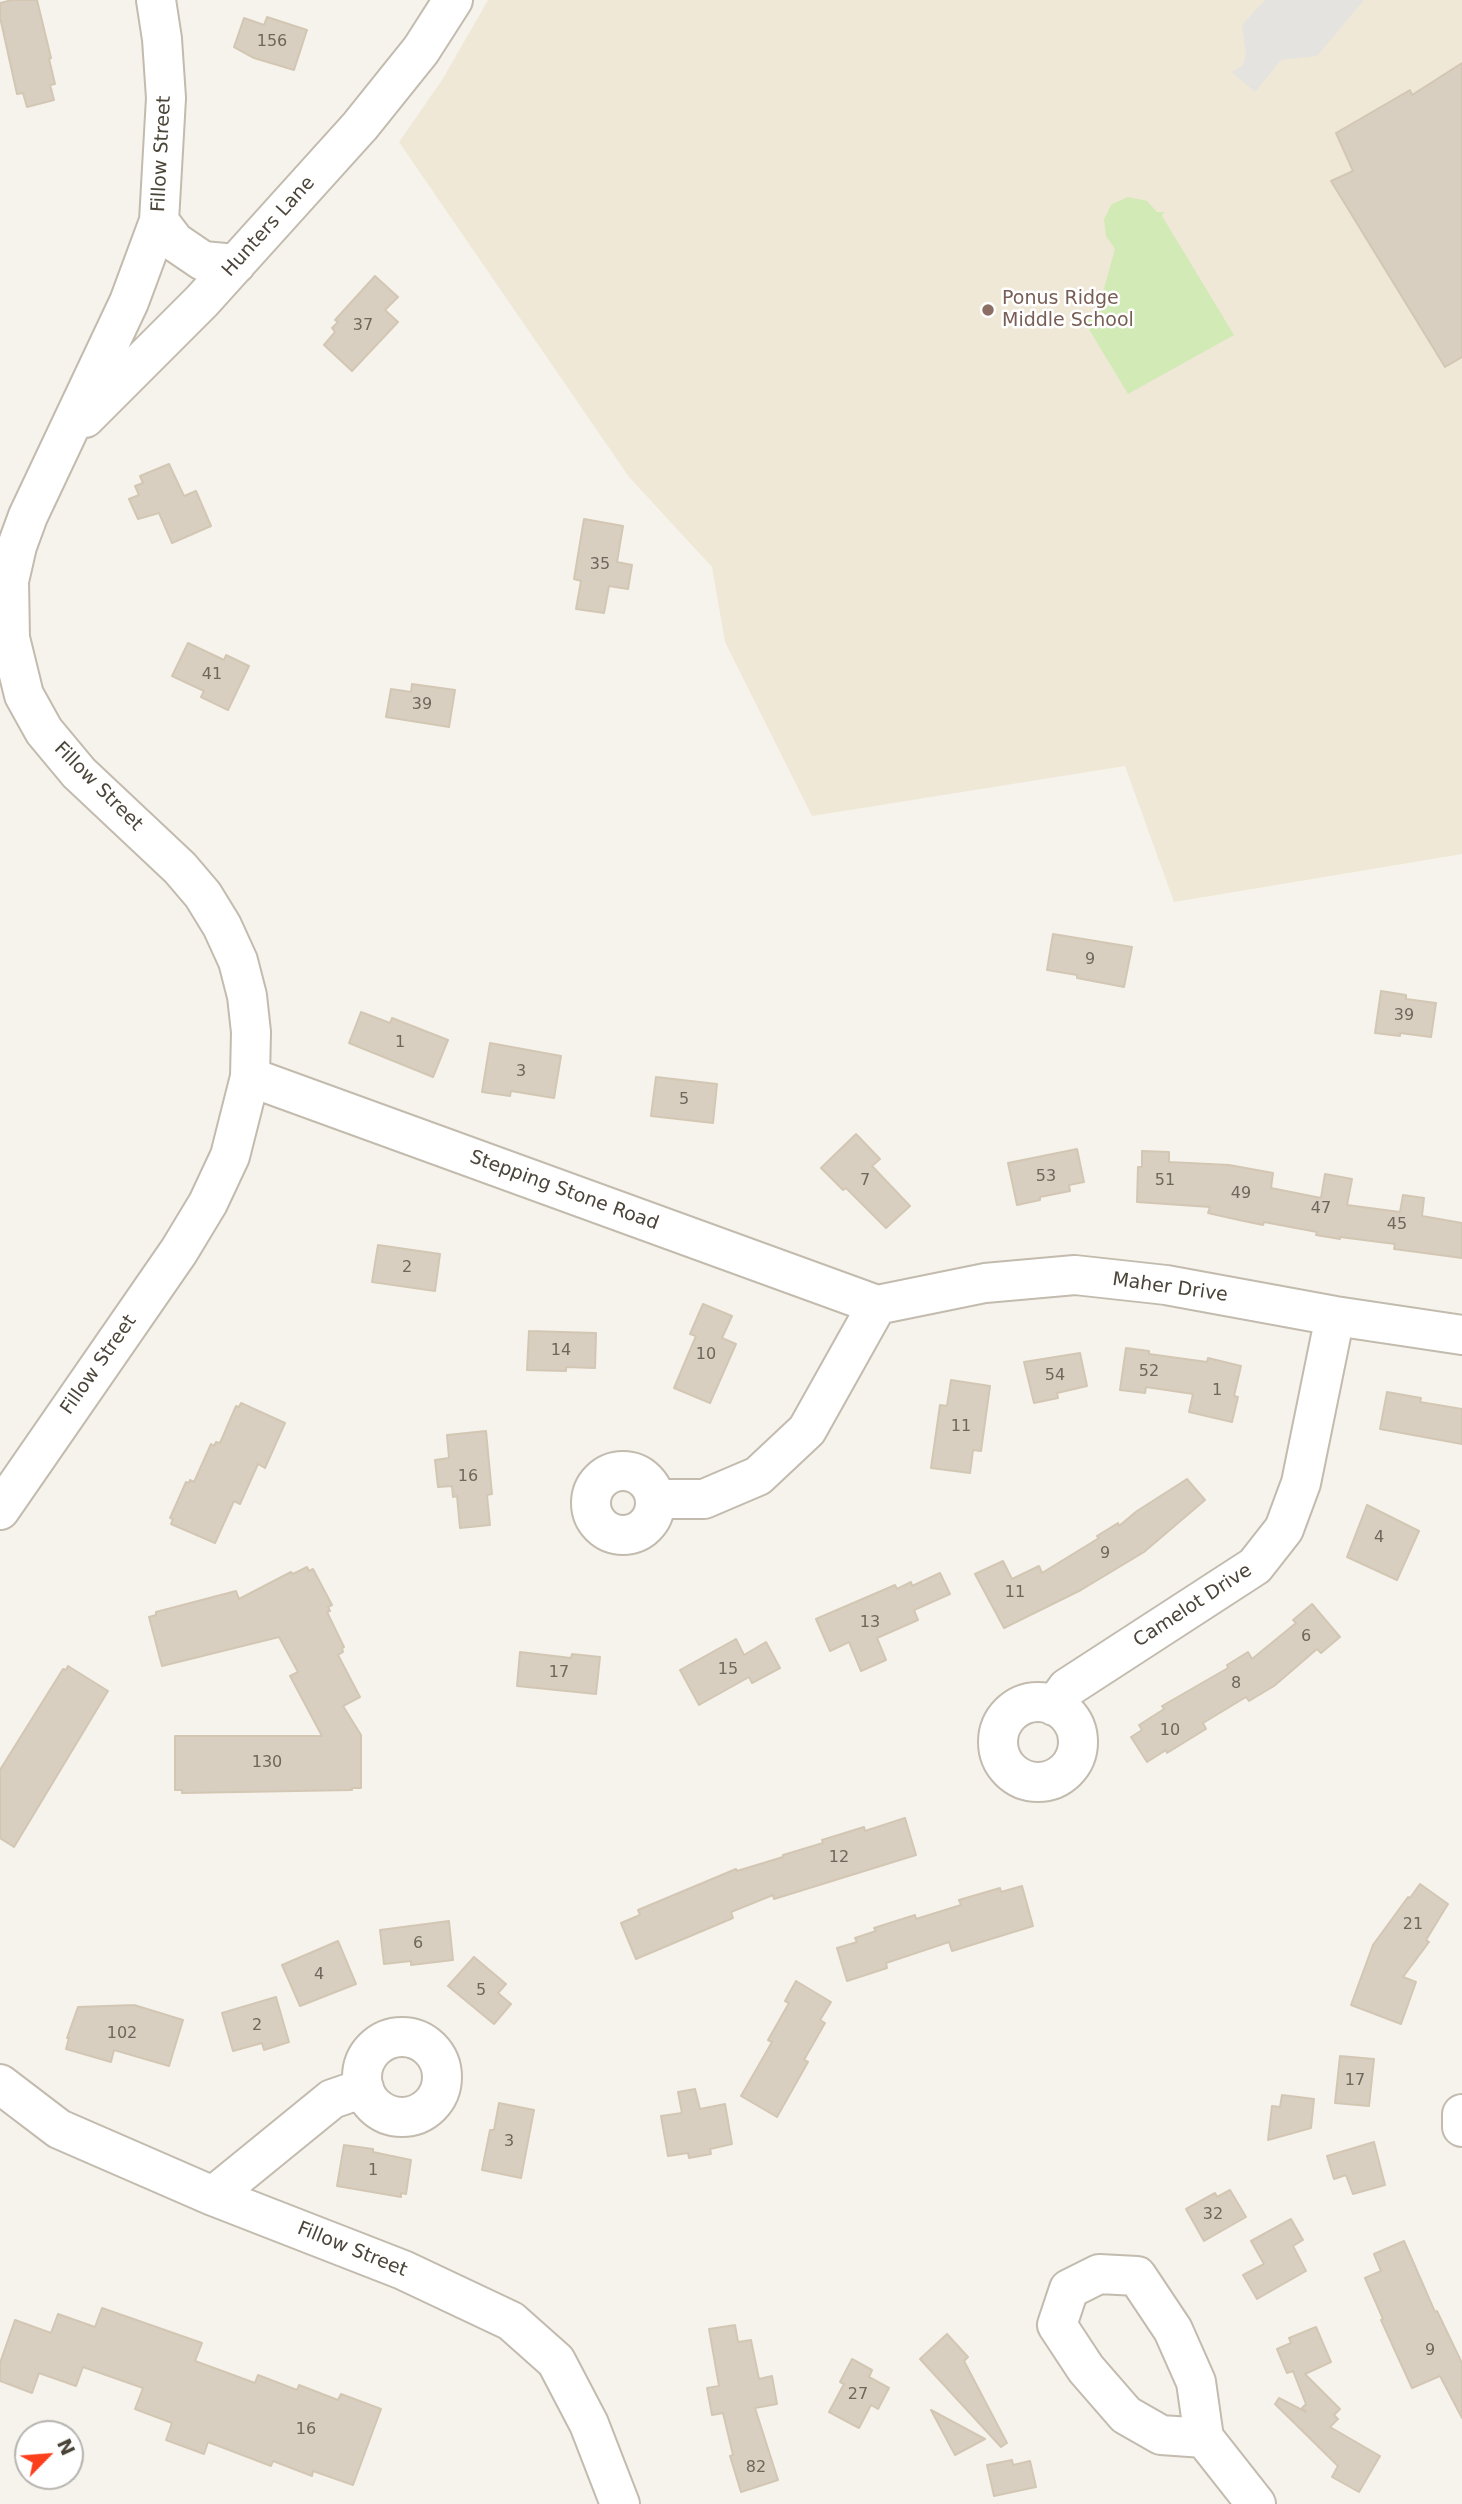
<!DOCTYPE html>
<html>
<head>
<meta charset="utf-8">
<style>
	body { margin:0 }
	#map { position:relative; width:1462px; height:2504px; overflow:hidden; background:#f6f3ec; font-family:"DejaVu Sans",sans-serif }
	canvas { display:block }
	.north { position:absolute; left:14px; top:2420px; width:70px; height:70px; box-sizing:border-box; background:#fff; border:2px solid #b7b4b0; border-radius:50%; rotate:65deg; font-size:19px; font-weight:700; line-height:28px; text-align:center; color:#4b4439 }
	.north::after { content:''; display:block; margin:auto; width:24px; height:32px; background:#fc3f1d; clip-path:polygon(50% 0,100% 100%,50% 72%,0 100%) }
</style>
</head>
<body>
<div id="map">
<canvas width="1462" height="2504"></canvas>
<div class="north">N</div>
</div>
<script>
const ctx = document.querySelector('canvas').getContext('2d');
ctx.lineJoin = 'round';
function paint(path, color) {
  ctx.fillStyle = color;
  ctx.fill(path, 'evenodd');
}
function shape(rows) {
  const path = new Path2D();
  for (const r of rows) {
    if (r.length === 3) {
      path.moveTo(r[0] + r[2], r[1]);
      path.arc(r[0], r[1], r[2], 0, 2 * Math.PI);
      continue;
    }
    path.moveTo(r[0], r[1]);
    for (let i = 2; i < r.length; i += 2) path.lineTo(r[i], r[i + 1]);
  }
  return path;
}
function trace(path, color, width, dash) {
  ctx.strokeStyle = color;
  ctx.lineWidth = width;
  ctx.lineCap = dash ? 'butt' : 'round';
  ctx.setLineDash(dash || []);
  ctx.stroke(path);
}
function label(font, color, halo, rows, align = 'center') {
  ctx.font = font + ' "DejaVu Sans",sans-serif';
  ctx.lineWidth = 5;
  ctx.setLineDash([]);
  ctx.textBaseline = 'middle';
  ctx.strokeStyle = halo;
  ctx.fillStyle = color;
  for (const [text, x, y, turn = 0] of rows) {
    ctx.save();
    ctx.translate(x, y);
    ctx.rotate((+turn || 0) * Math.PI / 180);
    ctx.textAlign = isNaN(turn) ? turn : align;
    if (halo) ctx.strokeText(text, 0, 0);
    ctx.fillText(text, 0, 0);
    ctx.restore();
  }
}
const education = shape([
	[488,0,1462,0,1462,854,1174,902,1125,766,812,816,725,642,712,567,629,477,399,142,442,80]
]);
const green = shape([
	[1128,197,1147,201,1157,212,1164,212,1162,216,1234,335,1128,394,1084,321,1098,310,1115,249,1106,236,1104,219,1112,204]
]);
const parking = shape([
	[1265,0,1364,0,1317,56,1281,60,1255,92,1232,72,1242,66,1246,56,1242,25]
]);
const building = shape([
	[12,0,37,0,51,58,49,59,55,84,50,85,54,100,27,107,23,93,17,94,0,17,0,3,12,0],
	[267,17,307,30,294,70,254,58,234,47,244,18,264,25,267,17],
	[1462,63,1462,357,1445,367,1331,181,1353,171,1336,133,1410,90,1412,95,1462,63],
	[375,276,398,297,385,310,398,322,352,371,324,345,335,332,332,328,338,322,335,320,375,276],
	[169,464,184,496,196,491,211,526,172,543,159,513,138,519,129,499,139,495,135,486,143,483,140,476,169,464],
	[584,519,623,526,617,562,632,565,628,589,609,586,604,613,576,609,581,581,574,579,584,519],
	[188,643,224,660,226,655,249,666,228,710,201,697,204,691,172,676,188,643],
	[412,684,455,690,449,727,386,717,391,689,411,692,412,684],
	[1053,934,1132,947,1124,987,1077,978,1077,975,1047,970,1053,934],
	[1381,991,1406,995,1406,999,1436,1003,1431,1037,1400,1033,1400,1036,1375,1033,1381,991],
	[361,1012,390,1023,392,1018,448,1040,433,1077,349,1043,361,1012],
	[490,1043,561,1056,554,1098,511,1091,510,1096,482,1092,490,1043],
	[656,1077,717,1084,713,1123,651,1116,656,1077],
	[856,1134,880,1159,872,1166,910,1206,886,1228,846,1188,843,1190,821,1168,856,1134],
	[1077,1149,1084,1182,1069,1185,1070,1191,1040,1197,1040,1200,1017,1205,1008,1163,1077,1149],
	[1142,1151,1169,1152,1169,1162,1229,1165,1273,1173,1271,1188,1321,1198,1325,1174,1352,1179,1347,1205,1400,1212,1403,1195,1424,1198,1422,1216,1462,1223,1462,1258,1394,1249,1395,1244,1340,1237,1340,1239,1316,1235,1317,1232,1264,1222,1263,1225,1239,1220,1208,1213,1210,1207,1137,1202,1138,1167,1142,1167,1142,1151],
	[378,1245,440,1254,435,1291,372,1282,378,1245],
	[703,1304,732,1316,722,1338,736,1344,710,1403,674,1388,696,1336,690,1334,703,1304],
	[529,1331,596,1333,595,1368,566,1367,566,1371,527,1370,529,1331],
	[1126,1348,1149,1351,1149,1354,1207,1362,1208,1358,1241,1366,1234,1396,1238,1397,1232,1422,1189,1412,1193,1394,1146,1387,1145,1393,1120,1390,1126,1348],
	[1080,1353,1087,1386,1057,1393,1058,1398,1034,1403,1024,1362,1080,1353],
	[951,1380,990,1386,981,1451,973,1450,970,1473,931,1468,940,1405,947,1406,951,1380],
	[1387,1392,1421,1398,1420,1402,1462,1409,1462,1444,1380,1429,1387,1392],
	[241,1403,285,1423,265,1468,258,1464,240,1504,234,1501,215,1543,171,1524,173,1519,170,1518,186,1482,189,1483,190,1480,194,1482,211,1444,214,1446,216,1442,220,1443,236,1406,239,1407,241,1403],
	[486,1431,492,1494,487,1495,490,1525,460,1528,457,1496,453,1497,452,1486,438,1487,435,1460,449,1458,447,1435,486,1431],
	[1187,1479,1205,1500,1144,1552,1081,1590,1004,1628,975,1574,1003,1561,1012,1579,1039,1566,1042,1573,1099,1538,1097,1536,1118,1523,1119,1526,1137,1511,1187,1479],
	[1367,1505,1419,1531,1397,1580,1347,1557,1367,1505],
	[307,1567,309,1571,313,1569,332,1605,328,1607,330,1611,327,1612,344,1647,342,1648,343,1652,338,1655,360,1697,343,1706,361,1735,361,1788,352,1788,352,1790,182,1793,182,1790,175,1790,175,1736,322,1736,290,1676,298,1672,279,1637,162,1666,149,1617,156,1615,156,1612,236,1591,239,1599,291,1572,293,1574,307,1567],
	[940,1573,950,1594,914,1610,918,1620,877,1638,886,1660,861,1671,849,1642,830,1651,816,1619,895,1585,897,1589,911,1582,912,1586,940,1573],
	[1312,1604,1340,1637,1321,1653,1317,1649,1274,1686,1249,1701,1246,1697,1203,1723,1206,1729,1167,1753,1166,1750,1147,1762,1131,1737,1142,1730,1139,1725,1164,1709,1162,1706,1228,1668,1227,1665,1248,1652,1252,1659,1296,1623,1293,1620,1312,1604],
	[736,1639,744,1655,766,1642,780,1668,752,1683,749,1677,699,1705,680,1670,736,1639],
	[520,1652,571,1658,572,1654,600,1657,596,1694,517,1686,520,1652],
	[68,1666,108,1691,14,1847,0,1838,0,1770,63,1669,66,1670,68,1666],
	[905,1818,916,1855,774,1899,773,1895,731,1912,733,1918,636,1959,621,1923,640,1915,638,1910,736,1869,737,1871,783,1857,783,1855,823,1843,822,1840,864,1827,865,1831,905,1818],
	[1420,1884,1448,1904,1426,1940,1429,1942,1403,1977,1416,1982,1401,2024,1351,2005,1373,1945,1408,1897,1410,1898,1420,1884],
	[1022,1886,1033,1926,952,1951,949,1942,886,1963,887,1968,847,1981,837,1948,857,1942,855,1938,876,1931,874,1928,915,1915,916,1919,961,1905,959,1900,1000,1888,1001,1892,1022,1886],
	[449,1921,453,1960,411,1965,411,1961,384,1964,380,1930,449,1921],
	[338,1941,356,1984,300,2006,282,1965,338,1941],
	[474,1957,506,1984,498,1993,511,2004,494,2024,448,1986,474,1957],
	[796,1981,831,2002,820,2020,825,2023,804,2060,808,2062,777,2117,741,2096,772,2042,768,2040,789,2003,785,2001,796,1981],
	[276,1997,289,2042,264,2050,262,2043,233,2051,222,2013,276,1997],
	[134,2005,183,2020,169,2066,114,2050,111,2062,66,2049,69,2038,67,2038,78,2007,134,2005],
	[1340,2056,1374,2059,1369,2106,1335,2103,1340,2056],
	[695,2089,700,2109,725,2104,732,2144,710,2149,711,2154,689,2158,688,2153,668,2156,661,2116,682,2113,678,2092,695,2089],
	[1282,2095,1314,2099,1311,2128,1268,2140,1272,2106,1280,2107,1282,2095],
	[499,2103,534,2110,521,2178,482,2170,490,2130,494,2130,499,2103],
	[1374,2142,1385,2185,1353,2194,1346,2175,1334,2179,1327,2156,1374,2142],
	[344,2145,373,2149,373,2152,387,2155,411,2160,406,2194,401,2193,401,2197,337,2186,344,2145],
	[1230,2190,1246,2217,1204,2241,1186,2209,1215,2193,1217,2197,1230,2190],
	[1291,2219,1303,2240,1293,2246,1306,2271,1257,2299,1243,2275,1264,2264,1251,2241,1291,2219],
	[1404,2241,1435,2312,1437,2311,1462,2363,1462,2418,1440,2376,1412,2388,1381,2320,1383,2319,1365,2278,1381,2271,1374,2254,1404,2241],
	[102,2308,202,2343,195,2361,255,2383,258,2375,297,2390,299,2385,338,2400,341,2394,381,2409,353,2485,313,2471,312,2476,273,2461,271,2466,208,2442,204,2454,166,2440,172,2423,135,2409,143,2388,83,2367,76,2386,39,2373,32,2393,0,2381,0,2363,15,2320,51,2333,58,2314,95,2327,102,2308],
	[735,2325,738,2342,751,2340,759,2379,772,2376,777,2404,755,2408,778,2480,741,2492,730,2456,733,2455,723,2413,712,2415,707,2388,719,2386,709,2329,735,2325],
	[1316,2327,1331,2362,1305,2374,1340,2409,1334,2415,1338,2419,1330,2427,1380,2456,1359,2492,1332,2477,1338,2466,1275,2404,1279,2398,1306,2412,1302,2408,1306,2404,1293,2371,1287,2373,1277,2349,1291,2343,1289,2338,1316,2327],
	[947,2334,968,2357,964,2361,1007,2443,1001,2447,920,2359,947,2334],
	[852,2359,872,2370,869,2377,889,2388,878,2409,871,2405,859,2428,829,2412,844,2384,840,2382,852,2359],
	[931,2410,985,2439,955,2455,931,2410],
	[1012,2460,1013,2465,1030,2461,1036,2487,994,2496,987,2465,1012,2460]
]);
const minor = shape([
	[159,221,175,242,203,261,236,264],
	[85,418,202,301,360,126,421,50,453,0],
	[250,1077,877,1305],
	[877,1305,985,1283,1075,1275,1166,1285,1335,1316,1462,1335],
	[623,1503,32],
	[655,1499,704,1499,758,1476,807,1430,877,1305],
	[0,1510,179,1251,208,1203,230,1156,250,1077,251,1032,247,996,238,961,222,926,203,895,180,868,79,773,44,731,24,695,10,638,9,581,17,546,28,516,129,302,159,221,166,98,162,39,156,0],
	[1038,1742,40],
	[1054,1706,1067,1688,1255,1566,1284,1529,1301,1483,1335,1316],
	[402,2077,40],
	[0,2084,59,2129,213,2196,403,2270,511,2321,556,2361,589,2424,620,2504],
	[1462,2114,1462,2127],
	[213,2196,332,2099,364,2088],
	[1204,2438,1161,2435,1126,2415,1086,2369,1057,2325,1069,2289,1099,2274,1137,2276,1173,2330,1196,2382,1204,2438,1256,2504]
]);
const markers = [
	[988,310,7,"#8d6e63"]
];
const numberNames = [
	["156",272,42],
	["37",363,326],
	["35",600,565],
	["41",212,675],
	["39",422,705],
	["9",1090,960],
	["39",1404,1016],
	["1",400,1043],
	["3",521,1072],
	["5",684,1100],
	["53",1046,1177],
	["7",865,1181],
	["51",1165,1181],
	["49",1241,1194],
	["47",1321,1209],
	["45",1397,1225],
	["2",407,1268],
	["14",561,1351],
	["10",706,1355],
	["52",1149,1372],
	["54",1055,1376],
	["1",1217,1391],
	["11",961,1427],
	["16",468,1477],
	["4",1379,1538],
	["9",1105,1554],
	["11",1015,1593],
	["13",870,1623],
	["6",1306,1637],
	["15",728,1670],
	["17",559,1673],
	["8",1236,1684],
	["10",1170,1731],
	["130",267,1763],
	["12",839,1858],
	["21",1413,1925],
	["6",418,1944],
	["4",319,1975],
	["5",481,1991],
	["2",257,2026],
	["102",122,2034],
	["17",1355,2081],
	["3",509,2142],
	["1",373,2171],
	["32",1213,2215],
	["9",1430,2351],
	["27",858,2395],
	["16",306,2430],
	["82",756,2468]
];
const streetNames = [
	["Fillow Street",162,154,-87],
	["Hunters Lane",269,227,-48],
	["Fillow Street",98,787,45],
	["Stepping Stone Road",564,1191,20],
	["Maher Drive",1170,1288,8],
	["Fillow Street",99,1365,-55],
	["Camelot Drive",1193,1606,-33],
	["Fillow Street",352,2250,22]
];
const educationNames = [
	["Ponus Ridge",1002,299],
	["Middle School",1002,321]
];
paint(education, '#efe8d6');
paint(green, '#d2eab5');
paint(parking, '#e5e3e0');
paint(building, '#d8cfc1');
trace(building, '#d3c7b4', 2);
trace(minor, '#c2bbae', 42);
trace(minor, '#fff', 38);
for (const [x, y, r, color] of markers) {
  const dot = new Path2D();
  dot.arc(x, y, r, 0, 2 * Math.PI);
  ctx.fillStyle = color;
  ctx.fill(dot);
  trace(dot, '#fff', 2.5);
}
label('16px', '#6e675b', null, numberNames);
label('19px', '#4b4439', '#fff', streetNames);
label('19px', '#785e54', '#fff', educationNames, 'left');
</script>
</body>
</html>
